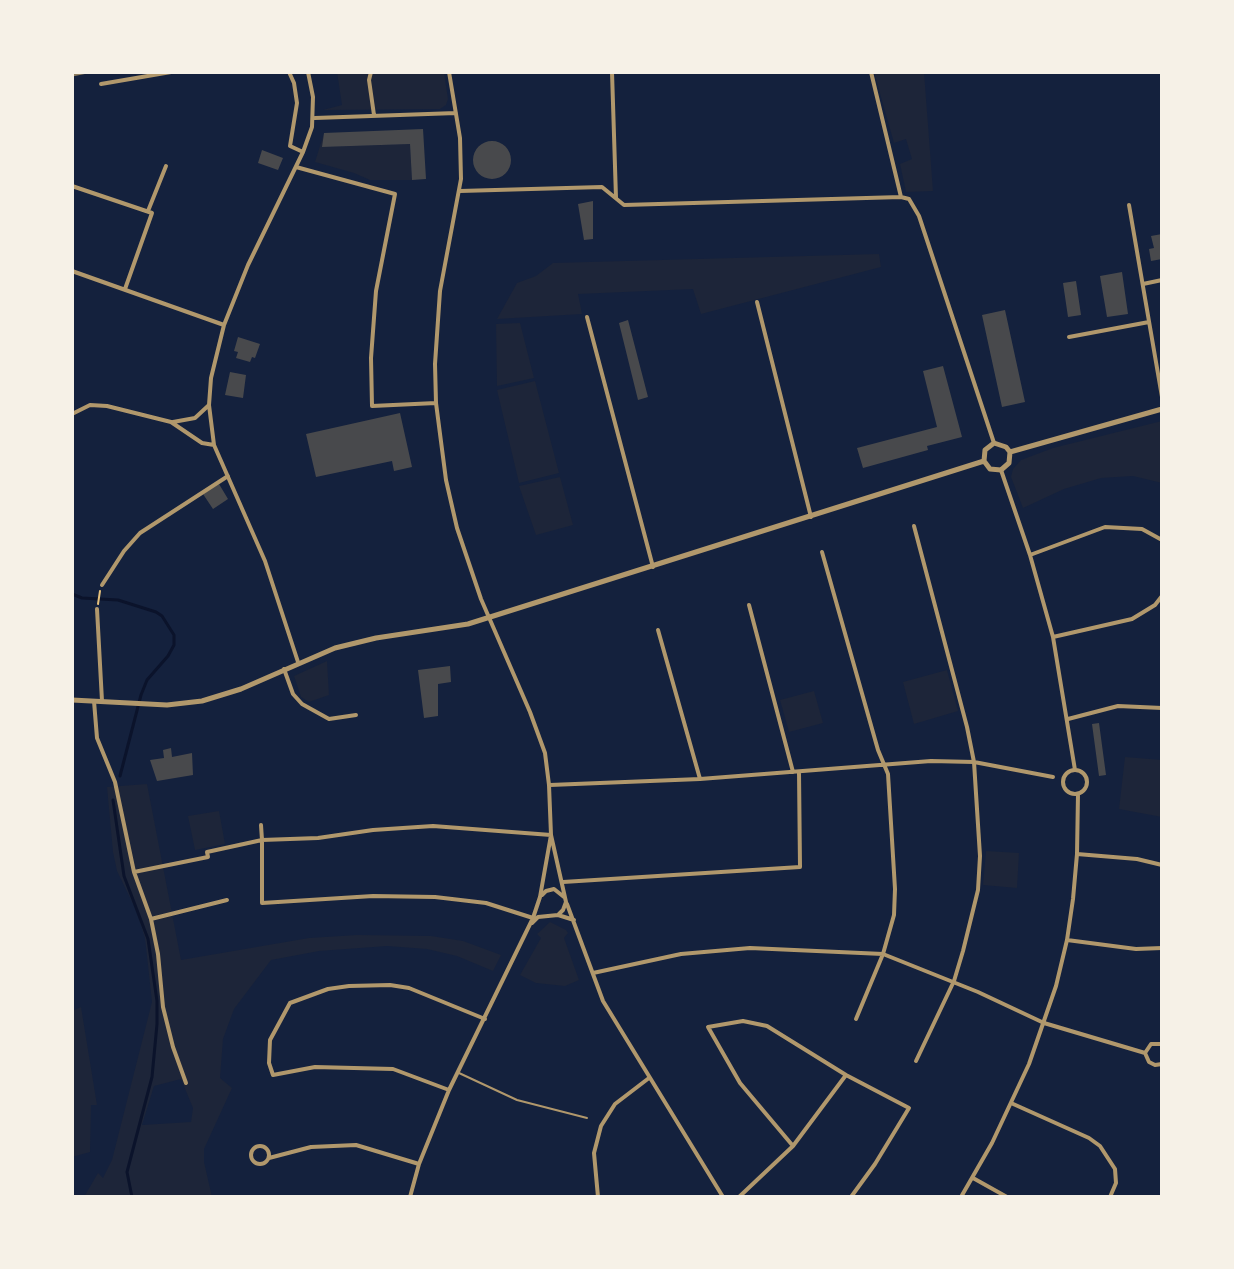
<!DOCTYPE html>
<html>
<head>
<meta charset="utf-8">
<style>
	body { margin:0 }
	#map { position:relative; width:1234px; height:1269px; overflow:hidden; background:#14213d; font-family:"Open Sans",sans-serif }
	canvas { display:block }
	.frame { position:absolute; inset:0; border:74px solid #f6f1e7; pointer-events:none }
</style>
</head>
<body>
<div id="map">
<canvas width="1234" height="1269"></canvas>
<div class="frame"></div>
</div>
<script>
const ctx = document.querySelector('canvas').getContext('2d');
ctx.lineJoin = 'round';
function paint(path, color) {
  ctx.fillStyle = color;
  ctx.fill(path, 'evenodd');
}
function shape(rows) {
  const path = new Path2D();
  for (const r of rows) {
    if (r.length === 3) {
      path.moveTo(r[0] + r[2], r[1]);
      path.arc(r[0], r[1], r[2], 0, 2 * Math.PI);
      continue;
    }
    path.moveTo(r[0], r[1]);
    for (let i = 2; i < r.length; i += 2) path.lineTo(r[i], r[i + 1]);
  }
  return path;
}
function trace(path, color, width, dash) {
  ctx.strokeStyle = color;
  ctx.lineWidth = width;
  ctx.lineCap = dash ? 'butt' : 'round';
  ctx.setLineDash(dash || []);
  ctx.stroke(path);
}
const green = shape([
	[337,72,444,72,448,99,446,105,440,109,323,110,342,105],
	[874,72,924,72,933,191,906,192,900,164,912,159,906,139,894,143],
	[324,133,323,147,410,144,412,180,370,180,354,173,315,162],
	[879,254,881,267,701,314,693,289,578,294,582,314,497,319,517,283,536,276,553,263],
	[520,323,534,378,497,386,496,324],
	[535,381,559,473,519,483,497,390],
	[1162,421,1162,483,1133,476,1101,478,1064,489,1023,508,1011,477,1013,469,1021,460,1053,448],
	[560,477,573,525,536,535,519,486],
	[327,661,329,695,309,702,301,697,294,676],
	[947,670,958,711,914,724,903,682],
	[814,691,823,723,789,732,780,700],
	[1125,757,1162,760,1162,817,1119,809],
	[147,784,181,960,309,938,357,935,431,936,463,941,501,955,493,971,457,956,427,949,387,946,319,951,271,960,234,1009,223,1039,220,1078,232,1088,204,1149,204,1162,212,1197,84,1197,98,1173,103,1178,112,1160,152,1002,145,938,136,910,117,871,113,852,107,787],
	[181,1079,193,1108,191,1122,142,1125,154,1086],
	[219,811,225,844,195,850,188,816],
	[986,851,1019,853,1017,888,983,885],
	[550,922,566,930,568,933,564,938,579,980,565,986,536,983,520,975,541,938,537,934],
	[81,1007,97,1105,91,1105,90,1152,72,1157,72,1011]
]);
const stream = shape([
	[72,594,82,598,118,600,156,612,162,616,174,635,174,645,168,656,147,680,141,695,120,776],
	[113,800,124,876,148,939,157,1001,157,1024,152,1077,127,1172,132,1197]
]);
const building = shape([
	[423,129,426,179,412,180,410,144,322,147,324,133],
	[492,160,19],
	[262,150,283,158,278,170,258,163],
	[593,201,593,239,584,240,578,204],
	[1162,234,1162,259,1151,261,1149,249,1154,248,1151,236],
	[1122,272,1128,314,1107,317,1100,276],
	[1076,281,1081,315,1068,317,1063,283],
	[1005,310,1025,402,1002,407,982,315],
	[628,320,648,397,638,400,619,323],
	[238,337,260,344,255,358,252,357,250,362,236,358,238,352,234,351],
	[943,366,962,437,927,446,928,450,863,468,857,448,937,427,923,371],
	[230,372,246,375,243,398,225,395],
	[400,413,412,467,394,471,392,461,316,477,306,434],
	[219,484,228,499,213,509,203,494],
	[450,666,451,682,438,684,438,716,424,718,418,670],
	[1099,723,1106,775,1099,776,1092,724],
	[171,748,172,757,192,753,193,775,157,781,150,760,164,758,163,750]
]);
const path = shape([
	[98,604,100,591]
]);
const service = shape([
	[459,1073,517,1100,587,1118]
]);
const minor = shape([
	[289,72,294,83,297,103,290,146,303,152],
	[371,72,369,80,374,115],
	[449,72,460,138,461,179,440,291,435,364,436,403,446,480,457,528,481,599,530,712,545,753,549,785,551,835,566,902,563,910,558,915,538,917,532,923],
	[612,72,616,198],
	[871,72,901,197],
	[101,84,171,72],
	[315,118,456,113],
	[296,167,395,194,376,291,371,358,372,406,436,403],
	[72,186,152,213,125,289],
	[460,191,602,187,624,205,901,197,909,199,919,216,994,443],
	[1129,205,1162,397],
	[148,211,166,166],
	[72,271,224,325],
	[1143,284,1162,280],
	[757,302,811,517],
	[587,317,653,567],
	[1069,337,1149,322],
	[72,414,90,405,107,406,171,422,202,443,214,445],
	[173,422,195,418,209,405],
	[1001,470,1030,555,1053,637,1075,770],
	[914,526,967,727,974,762,980,856,978,890,963,951,954,981,916,1061],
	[822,552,878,750,888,774,895,889,894,915,883,954,856,1019],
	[1030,555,1105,527,1142,529,1162,540],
	[102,585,124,551,140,533,228,476],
	[749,605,793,772],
	[97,609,102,701],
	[658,630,700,779],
	[1053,637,1132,619,1155,605,1162,596],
	[298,662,265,561,214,445,209,405,211,378,224,325,248,265,303,152,312,127,313,97,308,72],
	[284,669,293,694,302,704,329,719,356,715],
	[94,701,97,738,115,782,134,872,151,919,227,900],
	[1068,719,1118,706,1162,708],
	[1075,782,12],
	[550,785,700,779,931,761,974,762,1053,777],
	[261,825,262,840,318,838,373,830,433,826,551,835],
	[1077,854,1137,859,1162,865],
	[134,872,208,857,207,852,262,840,262,903,373,896,435,897,486,903,533,918],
	[563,882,800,867,799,772],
	[542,895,546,891,554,889,564,897],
	[567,904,603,1001,723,1197],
	[558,915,574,920],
	[151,919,158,954,163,1007,173,1047,186,1083],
	[1067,940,1136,949,1162,948],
	[593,973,681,954,750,948,883,954,978,992,1044,1023,1145,1053],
	[1162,1044,1151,1044,1145,1053,1149,1062,1155,1065,1162,1064],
	[449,1090,393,1069,315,1067,273,1075,269,1063,270,1040,290,1003,328,989,349,986,390,985,409,988,485,1019],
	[1011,1103,1089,1138,1100,1146,1115,1169,1116,1183,1110,1197],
	[793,1146,740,1083,708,1027,743,1021,767,1026,846,1075,909,1108,875,1164,851,1197],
	[260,1155,9],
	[269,1158,311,1147,356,1145,419,1164],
	[973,1178,1007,1197],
	[410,1197,419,1164,449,1090,533,918,540,897,551,835],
	[598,1197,594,1153,601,1126,615,1104,649,1078],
	[739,1197,793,1146,846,1075],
	[961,1197,992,1143,1029,1064,1056,986,1067,940,1073,899,1077,854,1078,794]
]);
const tertiary = shape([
	[1010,452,1162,409],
	[984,461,990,469,1001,470,1009,463,1010,452],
	[984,461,985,450,994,443,1006,447,1010,452],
	[72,700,167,705,202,701,241,689,335,648,376,638,468,624,984,461]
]);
const rail = shape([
	[72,75,87,72]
]);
paint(green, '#1d2539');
trace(stream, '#0b132b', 3);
paint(building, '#48494c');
trace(path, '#e5c07b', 2);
trace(service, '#b1986c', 2);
trace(minor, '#b1986c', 4);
trace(tertiary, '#b1986c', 5);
trace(rail, '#918062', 3);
</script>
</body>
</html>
